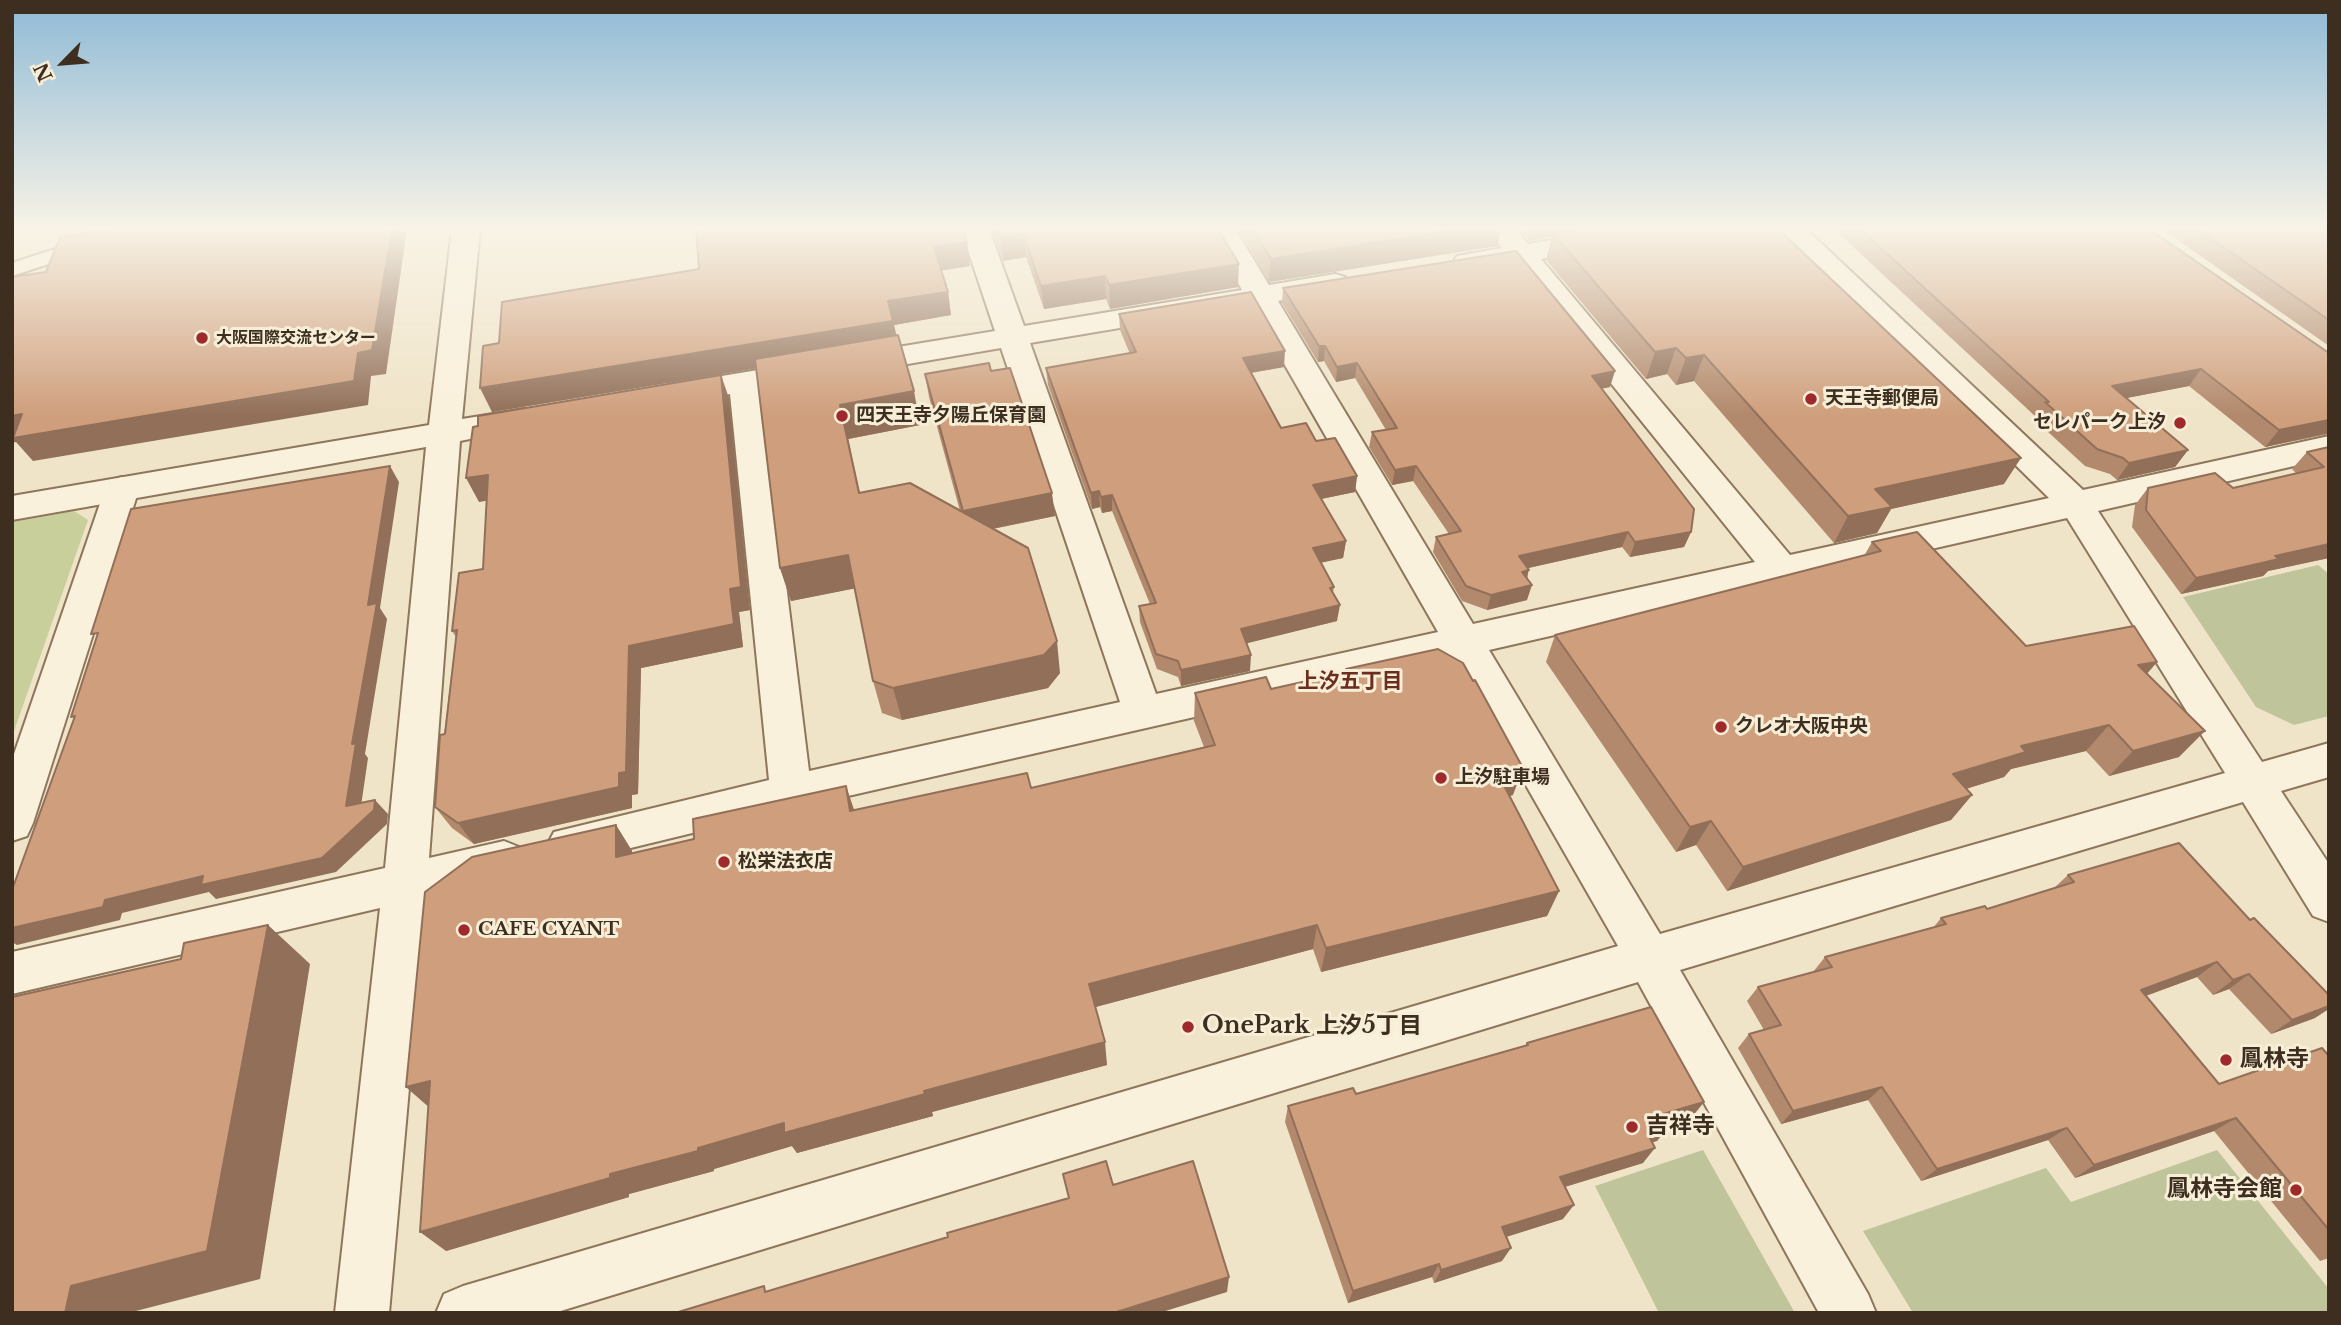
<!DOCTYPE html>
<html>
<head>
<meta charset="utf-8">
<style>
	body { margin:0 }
	#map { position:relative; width:2341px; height:1325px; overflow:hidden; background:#f0e4c8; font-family:"Libre Baskerville",serif }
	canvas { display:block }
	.frame { position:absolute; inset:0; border:14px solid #3d2e20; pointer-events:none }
	.north { position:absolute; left:28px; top:28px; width:70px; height:70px; -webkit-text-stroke:5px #f7eed8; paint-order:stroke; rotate:245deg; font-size:19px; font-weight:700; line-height:28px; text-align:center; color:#3d2e20 }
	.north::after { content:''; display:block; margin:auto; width:24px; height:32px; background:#3d2e20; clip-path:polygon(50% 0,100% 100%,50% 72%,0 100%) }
</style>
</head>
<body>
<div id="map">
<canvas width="2341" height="1325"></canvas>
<div class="frame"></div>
<div class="north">N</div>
</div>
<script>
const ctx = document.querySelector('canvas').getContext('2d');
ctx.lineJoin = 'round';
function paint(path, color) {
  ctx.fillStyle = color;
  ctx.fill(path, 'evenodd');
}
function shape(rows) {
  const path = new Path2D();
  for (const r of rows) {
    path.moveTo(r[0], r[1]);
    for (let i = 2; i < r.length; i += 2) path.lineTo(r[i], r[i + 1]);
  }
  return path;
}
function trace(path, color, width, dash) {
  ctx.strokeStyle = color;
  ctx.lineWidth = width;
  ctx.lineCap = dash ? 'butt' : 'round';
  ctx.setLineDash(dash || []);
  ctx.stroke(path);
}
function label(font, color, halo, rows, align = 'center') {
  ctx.font = font + ' "Libre Baskerville","Noto Sans JP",serif';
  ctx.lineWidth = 6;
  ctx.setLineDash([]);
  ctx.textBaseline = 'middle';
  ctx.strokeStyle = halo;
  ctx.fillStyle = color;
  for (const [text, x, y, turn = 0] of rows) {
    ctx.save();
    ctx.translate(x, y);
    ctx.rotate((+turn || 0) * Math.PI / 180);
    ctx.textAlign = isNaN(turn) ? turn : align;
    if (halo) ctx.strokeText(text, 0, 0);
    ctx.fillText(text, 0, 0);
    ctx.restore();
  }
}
const green = shape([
	[74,511,88,520,12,737,12,522]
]);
const cemetery = shape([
	[2318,565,2329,574,2329,716,2294,725,2256,707,2183,597],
	[1703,1150,1795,1313,1659,1313,1595,1186],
	[2217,1150,2329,1289,2329,1313,1913,1313,1863,1231,2046,1168,2071,1202]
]);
const service = shape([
	[106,229,125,229,119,241,12,276,12,263,104,233,106,229]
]);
const minor = shape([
	[122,477,134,481,139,489,33,823,27,836,12,841,12,760,105,489,110,481,122,477]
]);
const tertiary = shape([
	[452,229,480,229,462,419,524,409,535,412,540,419,535,426,460,441,429,858,504,841,519,847,526,860,519,873,426,897,389,1313,335,1313,380,908,12,994,12,952,385,868,426,447,12,520,12,496,429,425,452,229],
	[961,229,989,229,1024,326,1242,290,1207,229,1235,229,1269,285,1335,274,1345,277,1350,283,1345,289,1278,301,1473,624,1755,562,1514,263,1467,271,1457,268,1453,262,1457,256,1502,248,1487,229,1516,229,1528,244,1619,229,1686,229,1682,235,1672,237,1541,259,1790,555,2049,498,1776,229,1806,229,2083,490,2329,436,2329,458,2098,511,2262,762,2329,743,2329,777,2281,791,2329,864,2329,922,2313,916,2243,802,1680,970,1868,1294,1876,1313,1819,1313,1638,982,554,1313,436,1313,444,1294,463,1286,1618,946,1453,658,791,809,569,863,554,858,547,845,554,832,769,780,730,394,673,404,662,401,657,394,662,387,673,384,995,331,961,229],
	[1251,306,1438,632,1156,694,1030,343,1251,306],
	[1001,348,1120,702,809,771,762,389,1001,348],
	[2067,518,2225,773,1660,934,1489,650,2067,518]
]);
const wall = shape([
	[991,229,1218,229,1238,287,1110,309,1106,299,1044,309,1026,257,1003,261],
	[1238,229,1501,229,1497,246,1269,282],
	[1519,229,1778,229,2004,484,1891,509,1877,533,1834,543,1694,381,1676,385,1667,374,1646,379,1546,260,1552,237,1529,241],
	[1834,229,2149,229,2329,353,2329,434,2265,447,2189,386,2126,398,2188,450,2175,467,2117,480,2110,474,2085,466,2034,419,2036,417],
	[2162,229,2329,229,2329,346],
	[967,242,970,266,941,270,948,292,951,315,894,325,920,425,848,439,860,493,960,511,929,397,925,374,991,371,1055,516,993,529,1060,673,1048,688,902,720,882,713,873,681,855,588,791,601,780,568,756,368,492,412,499,343,699,269],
	[1283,288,1610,387,1601,388,1691,532,1684,547,1630,557,1622,547,1528,568,1527,600,1487,610,1462,601,1433,552,1436,537,1449,534,1413,481,1392,485,1369,447,1372,432,1386,430,1355,378,1336,382,1324,361,1318,362,1282,303],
	[1119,314,1284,367,1251,373,1281,428,1316,441,1357,476,1355,492,1321,499,1346,541,1343,558,1321,562,1334,587,1333,593,1337,621,1246,643,1250,671,1181,686,1178,677,1157,669,1140,622,1139,606,1150,604,1112,511,1102,513,1100,507,1092,509,1048,385,1046,368,1130,354,1120,330],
	[729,398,750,610,739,612,743,647,641,668,638,794,632,795,632,808,474,844,452,828,435,807,456,637,452,631,483,569,487,500,479,502],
	[2329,447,2329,558,2268,571,2263,576,2181,594,2132,527,2135,505,2148,488,2233,488,2297,474,2292,469,2307,452],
	[1872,542,2026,646,2157,662,2147,674,2179,757,2109,776,2086,751,2011,769,2004,777,1966,789,1972,795,1951,820,1727,891,1696,845,1676,852,1546,662,1555,635,1864,556],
	[1346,669,1513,795,1510,796,1559,891,1547,916,1321,972,1313,949,1095,1007,1107,1065,932,1112,933,1116,797,1153,792,1146,714,1169,714,1171,629,1194,629,1197,446,1251,428,1106,406,1087,616,825,632,851,632,853,694,839,846,786,854,810,1031,788,1204,747,1194,721,1195,693,1271,689,1345,673],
	[2179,843,2315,1018,2271,1034,2229,989,2213,995,2197,977,2146,996,2219,1084,2329,1056,2329,1258,2320,1261,2214,1131,2075,1178,2048,1140,1921,1181,1868,1100,1781,1124,1738,1048,1749,1034,1764,1030,1747,1001,1758,987,1813,972,1825,957,1933,928,1941,918,1987,909,2054,888,2068,875],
	[1527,1043,1704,1102,1691,1118,1669,1124,1657,1141,1652,1142,1643,1163,1565,1187,1563,1219,1506,1237,1502,1261,1434,1283,1432,1277,1348,1303,1285,1122,1288,1106,1356,1094,1525,1046]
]);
const shadedWall = shape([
	[392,229,407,229,386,374,371,376,368,405,33,461,16,442,12,443,12,416,358,353],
	[1460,229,1501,229,1497,246,1269,282,1271,259],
	[1532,229,1601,229,1553,234,1552,237,1529,241],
	[1023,234,1026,257,1003,261,1001,237],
	[967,242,970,266,938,271,934,247],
	[1239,264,1238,287,1110,309,1109,285],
	[1105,276,1106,299,1044,309,1041,286],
	[948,292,951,315,894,325,898,345,492,412,480,388,888,301],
	[1319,346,1325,346,1324,361,1318,362],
	[1676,348,1667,374,1646,379,1655,352],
	[1285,351,1284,367,1243,374,1243,358],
	[1704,355,1694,381,1676,385,1686,358],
	[1357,363,1355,378,1336,382,1337,367],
	[2201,369,2189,386,2101,403,2112,386],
	[1615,371,1610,387,1587,392,1592,376],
	[721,375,729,398,750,610,739,612,743,647,641,668,638,794,632,795,632,808,474,844,458,823,619,773,629,646,730,589],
	[914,391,920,425,848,439,868,526,840,405],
	[2329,420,2329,433,2265,447,2279,430],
	[2188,450,2175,467,2117,480,2129,463],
	[2021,458,2004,484,1891,509,1877,533,1834,543,1848,516,1875,489],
	[390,466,399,482,380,608,387,619,365,754,368,758,359,820,346,806,368,605],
	[1416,466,1413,481,1392,485,1395,470],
	[488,475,501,498,479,502,466,478],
	[1357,476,1355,492,1311,501,1313,485],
	[1099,491,1100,507,1092,509,1091,493],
	[1052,493,1055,516,966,534,963,511],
	[1112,495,1112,511,1102,513,1101,497],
	[1628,532,1622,547,1515,571,1519,556],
	[1691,532,1684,547,1630,557,1635,542],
	[1346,541,1343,558,1311,565,1313,548],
	[2329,544,2329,558,2268,571,2263,576,2181,594,2196,578,2275,556],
	[848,555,857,588,791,601,780,568],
	[1529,570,1524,585,1522,572],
	[1532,585,1527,600,1487,610,1491,595],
	[1340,605,1337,621,1240,645,1241,629],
	[1057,641,1060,673,1048,688,902,720,893,688],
	[1251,655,1250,671,1181,686,1181,670],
	[2157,662,2134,688,2138,665],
	[2109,725,2086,751,2011,769,2004,777,1933,799,1953,774,2021,746],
	[2205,731,2179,757,2109,776,2133,751],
	[1523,768,1513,795,1489,801,1498,774],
	[846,786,855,813,850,811],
	[1972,795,1951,820,1727,891,1743,867],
	[375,800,388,814,387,824,336,872,216,899,209,892,122,913,120,920,17,945,12,942,12,928,105,900],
	[1711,821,1696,845,1676,852,1690,827],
	[616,825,632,851,632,883,616,857],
	[1559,891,1547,916,1321,972,1326,948],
	[268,925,310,964,260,1279,132,1312,132,1313,65,1313,71,1286],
	[1317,925,1313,949,1092,1008,1089,984],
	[2217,962,2197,977,2123,1004,2141,990],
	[2249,974,2229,989,2213,995,2233,980],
	[2329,1006,2329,1009,2315,1018,2271,1034,2292,1020],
	[1105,1042,1107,1065,932,1112,933,1116,797,1153,792,1146,714,1169,714,1171,629,1194,629,1197,446,1251,420,1232,610,1174,784,1123,924,1091],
	[430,1081,431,1109,406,1087],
	[1882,1087,1868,1100,1781,1124,1793,1111],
	[1704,1102,1691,1118,1651,1130,1663,1114],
	[2236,1118,2214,1131,2075,1178,2094,1165],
	[1670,1125,1657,1141,1635,1147,1647,1132],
	[2067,1128,2048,1140,1921,1181,1937,1169],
	[1655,1148,1643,1163,1551,1191,1560,1177],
	[1574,1205,1563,1219,1493,1241,1502,1227],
	[1511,1248,1502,1261,1434,1283,1441,1270],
	[1439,1264,1432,1277,1348,1303,1353,1291],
	[1229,1277,1227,1292,1159,1313,1113,1313]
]);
const building = shape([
	[111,229,392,229,372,350,358,353,354,381,13,438,22,414,12,416,12,277,46,272,60,237,111,229],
	[696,229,963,229,967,242,934,247,948,292,888,301,893,321,480,388,483,346,499,343,502,302,699,269,696,229],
	[998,229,1218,229,1239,264,1109,285,1105,276,1041,286,1023,234,1001,237,998,229],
	[1253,229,1460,229,1271,259,1253,229],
	[1580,229,1778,229,2021,458,1875,489,1892,507,1848,516,1704,355,1686,358,1676,348,1655,352,1553,234,1580,229],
	[1860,229,2149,229,2329,353,2329,420,2279,430,2201,369,2112,386,2188,450,2129,463,2123,458,2097,449,2045,402,2049,402,1860,229],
	[2197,229,2329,229,2329,320,2197,229],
	[1516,251,1615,371,1592,376,1694,509,1691,532,1635,542,1628,532,1519,556,1529,570,1522,572,1532,585,1491,595,1466,586,1436,537,1461,531,1416,466,1395,470,1372,432,1397,428,1357,363,1337,367,1325,346,1319,346,1283,288,1516,251],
	[1251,292,1285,351,1243,358,1281,428,1306,423,1316,441,1335,438,1357,476,1313,485,1346,541,1313,548,1334,587,1330,588,1340,605,1241,629,1251,655,1181,670,1178,661,1156,654,1139,606,1156,603,1112,495,1101,497,1099,491,1091,493,1046,368,1136,352,1119,314,1251,292],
	[898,335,914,391,840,405,859,493,910,483,1028,548,1057,641,1044,655,893,688,873,681,848,555,780,568,755,359,898,335],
	[989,363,991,371,1010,368,1052,493,963,511,925,374,989,363],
	[721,375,741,587,730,589,734,624,629,646,626,772,619,773,619,787,458,823,435,807,440,735,445,734,457,630,452,631,459,573,483,569,488,475,466,478,473,427,478,426,478,416,721,375],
	[2329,447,2329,544,2275,556,2279,559,2196,578,2146,510,2148,488,2215,473,2233,488,2324,467,2307,452,2329,447],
	[390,466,368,605,377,603,352,744,356,743,346,806,375,800,374,810,322,858,201,885,203,876,105,900,103,907,12,928,12,890,75,716,71,717,98,633,91,634,131,509,390,466],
	[1917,532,2026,646,2134,626,2157,662,2138,665,2205,731,2133,751,2109,725,2021,746,2026,752,1953,774,1972,795,1743,867,1711,821,1690,827,1555,635,1881,551,1872,542,1917,532],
	[1438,649,1463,663,1473,681,1475,680,1523,768,1498,774,1559,891,1326,948,1317,925,1089,984,1105,1042,924,1091,925,1094,784,1133,784,1123,698,1148,698,1151,610,1174,610,1178,420,1232,430,1081,406,1087,425,892,472,857,616,825,616,857,694,839,693,819,846,786,850,811,1027,773,1031,788,1215,745,1195,693,1266,677,1271,689,1347,672,1346,669,1438,649],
	[2179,843,2250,920,2254,918,2329,995,2329,1006,2292,1020,2249,974,2233,980,2217,962,2141,990,2219,1084,2322,1048,2329,1056,2329,1230,2236,1118,2094,1165,2067,1128,1937,1169,1882,1087,1793,1111,1749,1034,1781,1025,1758,987,1832,967,1825,957,1946,924,1941,918,1985,906,1987,909,2074,882,2068,875,2179,843],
	[268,925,207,1251,71,1286,65,1313,12,1313,12,997,181,959,184,943,268,925],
	[1651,1007,1704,1102,1663,1114,1670,1125,1647,1132,1655,1148,1560,1177,1574,1205,1502,1227,1511,1248,1441,1270,1439,1264,1353,1291,1288,1106,1353,1088,1356,1094,1528,1045,1527,1043,1651,1007],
	[1106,1161,1113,1185,1193,1161,1229,1277,1113,1313,675,1313,764,1286,765,1292,948,1237,947,1233,1069,1198,1063,1174,1106,1161]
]);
const markers = [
	[202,338,7,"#9e2a2b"],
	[1811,399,7,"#9e2a2b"],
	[842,416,7,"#9e2a2b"],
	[2180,423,7,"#9e2a2b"],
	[1721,727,7,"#9e2a2b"],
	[1441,778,7,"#9e2a2b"],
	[724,862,7,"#9e2a2b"],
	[464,930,7,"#9e2a2b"],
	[1188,1027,7,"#9e2a2b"],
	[2226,1060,7,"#9e2a2b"],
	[1632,1127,7,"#9e2a2b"],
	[2296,1190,7,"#9e2a2b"]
];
const farPoinames = [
	["大阪国際交流センター",216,338]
];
const poiNames = [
	["天王寺郵便局",1825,399],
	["四天王寺夕陽丘保育園",856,416],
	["セレパーク上汐",2166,423,"right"],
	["クレオ大阪中央",1735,727],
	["上汐駐車場",1455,778],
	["松栄法衣店",738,862],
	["CAFE CYANT",478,930]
];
const neighbourhoodNames = [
	["上汐五丁目",1350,682]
];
const nearPoinames = [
	["OnePark 上汐5丁目",1202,1027],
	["鳳林寺",2240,1060],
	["吉祥寺",1646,1127],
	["鳳林寺会館",2282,1190,"right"]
];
paint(green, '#c9cf9b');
paint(cemetery, '#bfc49a');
trace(service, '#8d765c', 4);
trace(minor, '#8d765c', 4);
trace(tertiary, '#8d765c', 4);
paint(service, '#faf1dc');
paint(minor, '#faf1dc');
paint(tertiary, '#faf1dc');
paint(wall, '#b2896c');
paint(shadedWall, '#916f58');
paint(building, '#cf9f7d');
trace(building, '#916f58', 2);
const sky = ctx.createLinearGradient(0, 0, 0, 415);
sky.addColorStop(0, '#8fbad6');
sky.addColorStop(0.55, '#f8f3e6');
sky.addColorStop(1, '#f8f3e600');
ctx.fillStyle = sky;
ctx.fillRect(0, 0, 2341, 415);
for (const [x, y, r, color] of markers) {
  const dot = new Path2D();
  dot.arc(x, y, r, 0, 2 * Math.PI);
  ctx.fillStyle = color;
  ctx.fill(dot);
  trace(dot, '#f7eed8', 2.5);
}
label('bold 16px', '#3d2e20', '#f7eed8', farPoinames, 'left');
label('bold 19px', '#3d2e20', '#f7eed8', poiNames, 'left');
label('bold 21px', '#6b2e1e', '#f7eed8', neighbourhoodNames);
label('bold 23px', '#3d2e20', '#f7eed8', nearPoinames, 'left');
</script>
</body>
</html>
